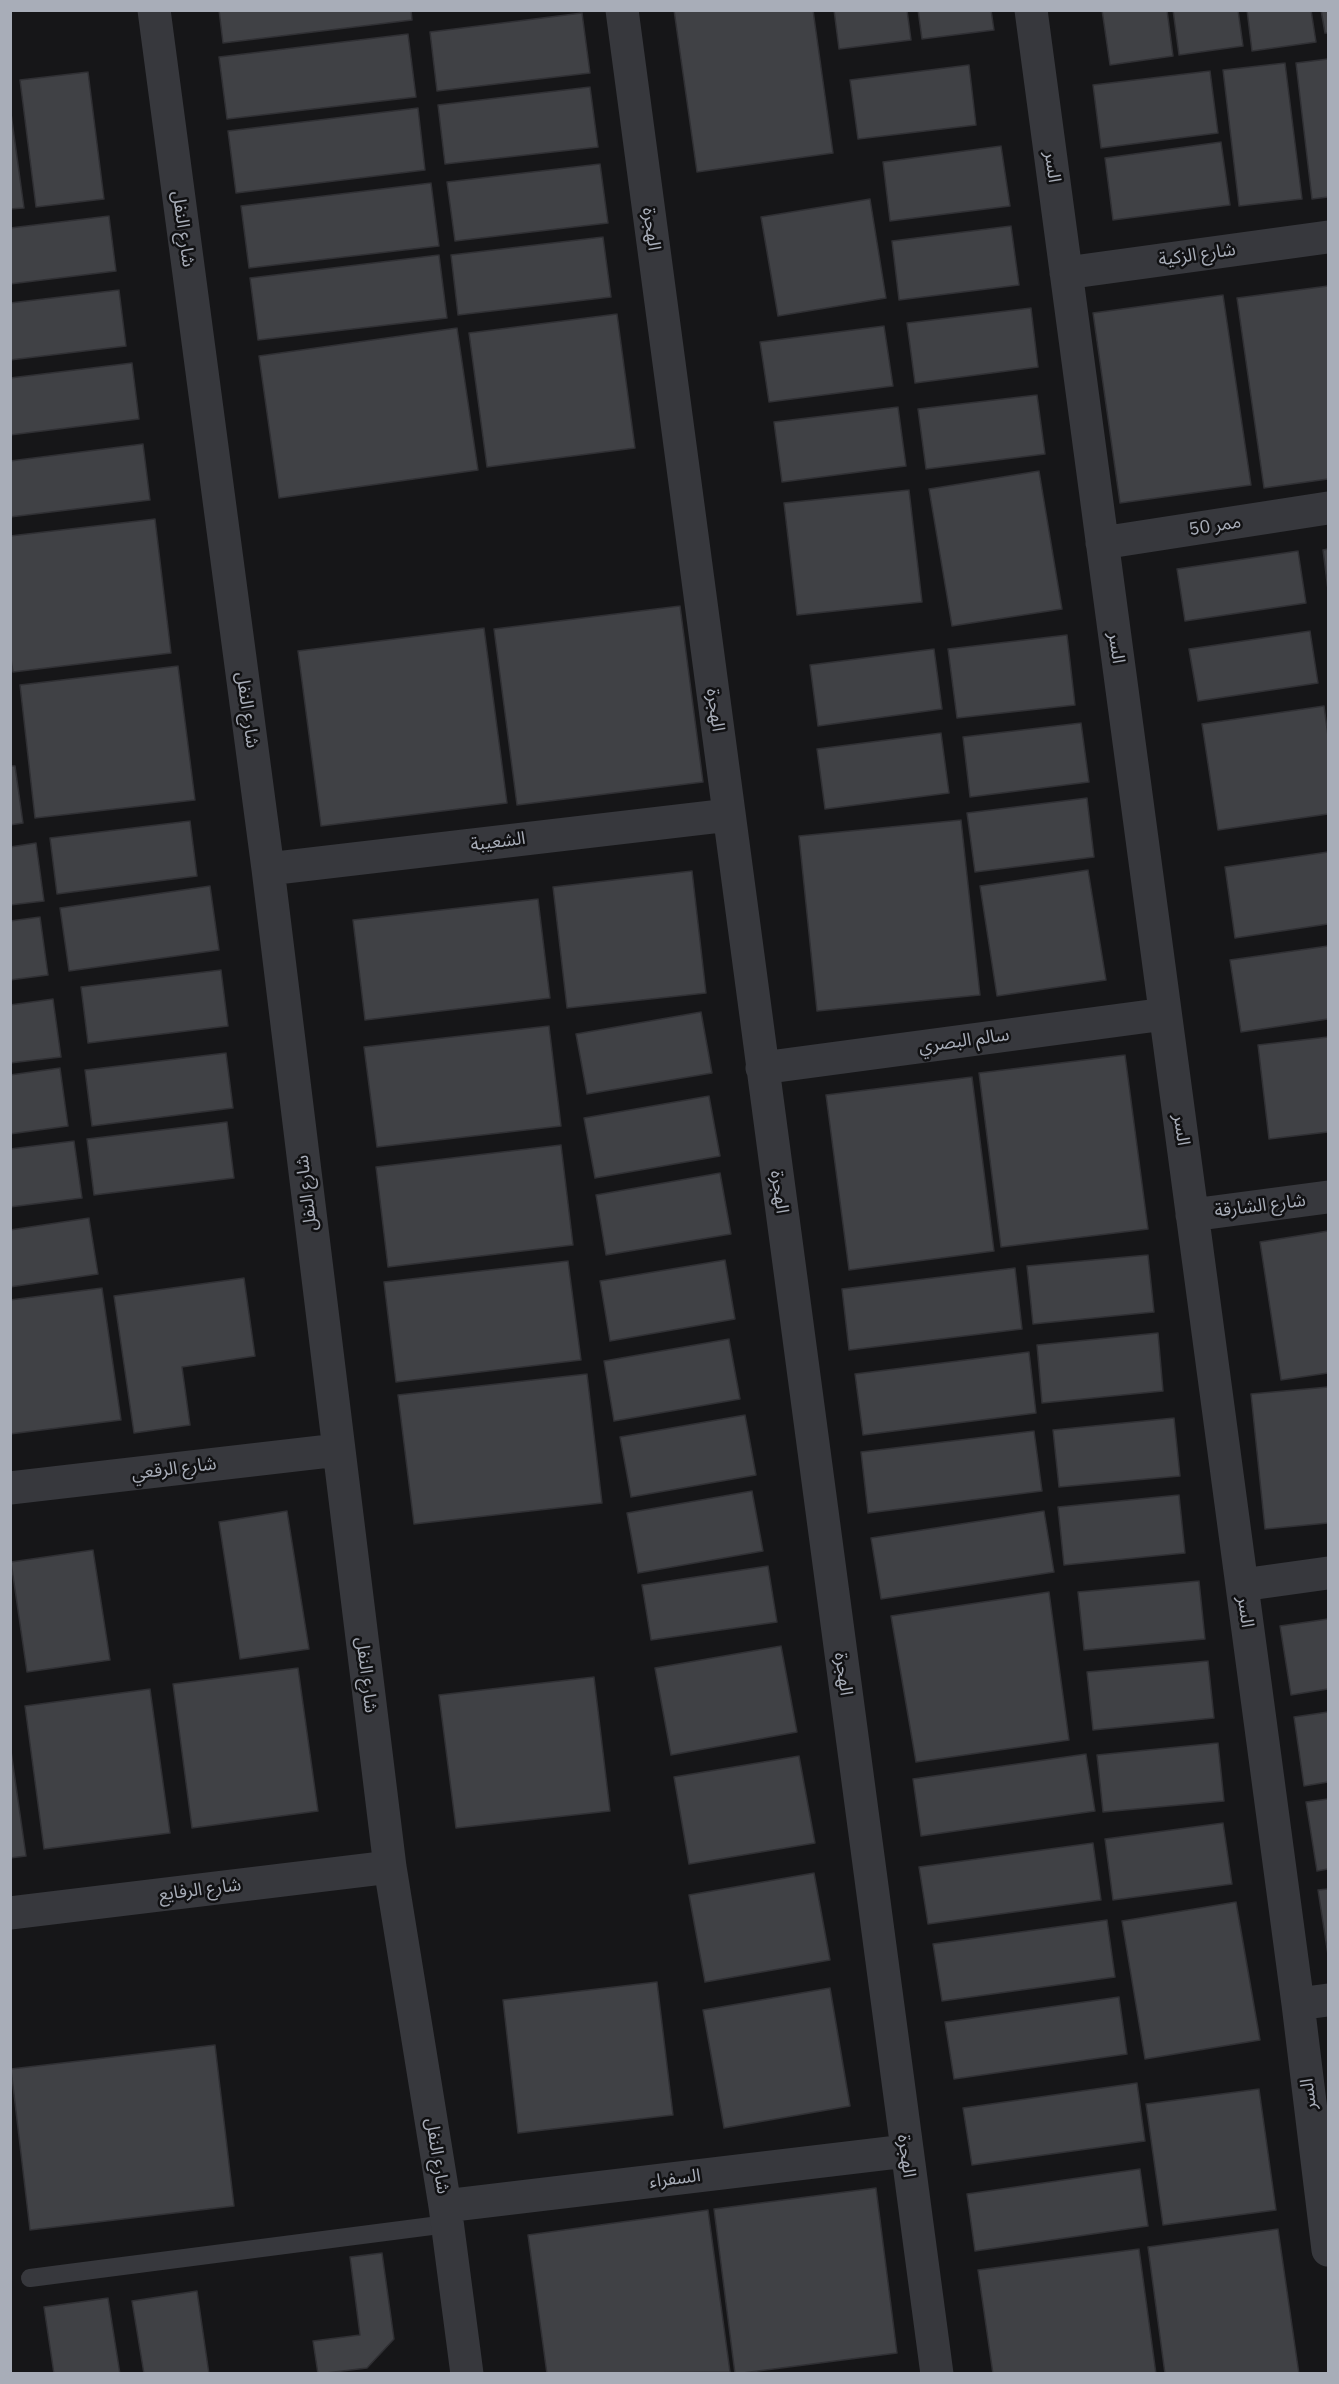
<!DOCTYPE html>
<html>
<head>
<meta charset="utf-8">
<style>
	body { margin:0 }
	#map { position:relative; width:1339px; height:2384px; overflow:hidden; background:#161618; font-family:"IBM Plex Sans",sans-serif }
	canvas { display:block }
	.frame { position:absolute; inset:0; border:12px solid #a8adb8; pointer-events:none }
</style>
</head>
<body>
<div id="map">
<canvas width="1339" height="2384"></canvas>
<div class="frame"></div>
</div>
<script>
const ctx = document.querySelector('canvas').getContext('2d');
ctx.lineJoin = 'round';
function paint(path, color) {
  ctx.fillStyle = color;
  ctx.fill(path, 'evenodd');
}
function shape(rows) {
  const path = new Path2D();
  for (const r of rows) {
    path.moveTo(r[0], r[1]);
    for (let i = 2; i < r.length; i += 2) path.lineTo(r[i], r[i + 1]);
  }
  return path;
}
function trace(path, color, width, dash) {
  ctx.strokeStyle = color;
  ctx.lineWidth = width;
  ctx.lineCap = dash ? 'butt' : 'round';
  ctx.setLineDash(dash || []);
  ctx.stroke(path);
}
function label(font, color, halo, rows, align = 'center') {
  ctx.font = font + ' "IBM Plex Sans","Noto Sans Arabic",sans-serif';
  ctx.lineWidth = 5;
  ctx.setLineDash([]);
  ctx.textBaseline = 'middle';
  ctx.strokeStyle = halo;
  ctx.fillStyle = color;
  for (const [text, x, y, turn = 0] of rows) {
    ctx.save();
    ctx.translate(x, y);
    ctx.rotate((+turn || 0) * Math.PI / 180);
    ctx.textAlign = isNaN(turn) ? turn : align;
    if (halo) ctx.strokeText(text, 0, 0);
    ctx.fillText(text, 0, 0);
    ctx.restore();
  }
}
const building = shape([
	[219,10,411,10,412,20,223,43,219,10],
	[674,10,813,10,833,153,697,172,674,10],
	[834,10,907,10,911,40,839,49,834,10],
	[918,10,991,10,994,30,922,39,918,10],
	[1102,10,1167,10,1173,56,1110,65,1102,10],
	[1173,10,1238,10,1243,46,1179,55,1173,10],
	[1247,10,1311,10,1316,42,1252,51,1247,10],
	[1321,10,1328,10,1328,33,1325,33,1321,10],
	[582,13,590,73,437,91,430,32,582,13],
	[408,34,416,97,227,119,219,57,408,34],
	[1328,59,1328,197,1312,199,1296,63,1328,59],
	[1285,63,1302,199,1239,206,1223,70,1285,63],
	[969,65,976,125,858,139,850,80,969,65],
	[1210,71,1218,133,1101,148,1093,85,1210,71],
	[88,72,104,199,36,207,20,80,88,72],
	[590,87,598,147,445,164,438,105,590,87],
	[10,106,24,208,10,209,10,106],
	[418,108,425,170,236,193,228,131,418,108],
	[1221,142,1230,205,1113,220,1105,158,1221,142],
	[1001,146,1010,206,890,221,883,162,1001,146],
	[600,164,608,223,455,241,447,182,600,164],
	[431,183,439,246,249,268,241,206,431,183],
	[870,199,886,298,778,316,761,217,870,199],
	[109,216,116,271,10,284,10,228,109,216],
	[1011,226,1019,285,899,300,892,241,1011,226],
	[603,237,611,297,458,315,451,255,603,237],
	[439,255,447,318,258,340,250,278,439,255],
	[1328,286,1328,479,1264,488,1237,298,1328,286],
	[119,290,126,346,10,360,10,303,119,290],
	[1223,295,1251,485,1120,503,1093,313,1223,295],
	[1031,308,1038,367,915,383,907,323,1031,308],
	[617,314,635,448,487,467,469,333,617,314],
	[884,326,893,386,769,402,760,342,884,326],
	[457,328,478,470,279,498,259,356,457,328],
	[132,363,139,419,10,435,10,378,132,363],
	[1037,395,1045,454,926,469,918,409,1037,395],
	[898,407,906,466,782,482,774,422,898,407],
	[143,444,150,500,10,517,10,461,143,444],
	[1039,471,1062,609,952,626,929,489,1039,471],
	[909,490,922,602,797,615,784,503,909,490],
	[155,519,171,653,13,672,10,653,10,536,155,519],
	[1328,549,1328,590,1323,550,1328,549],
	[1298,551,1306,603,1185,621,1177,569,1298,551],
	[680,606,703,782,517,805,494,629,680,606],
	[484,628,507,803,321,826,298,651,484,628],
	[1310,631,1318,683,1198,701,1189,649,1310,631],
	[1067,635,1075,705,957,718,948,649,1067,635],
	[934,649,942,709,818,726,810,665,934,649],
	[178,666,195,800,35,818,20,685,178,666],
	[1324,706,1328,736,1328,814,1218,830,1202,724,1324,706],
	[1081,723,1089,782,970,797,963,737,1081,723],
	[941,733,949,793,825,809,817,749,941,733],
	[10,766,15,766,23,823,10,825,10,766],
	[1087,798,1094,857,975,872,967,813,1087,798],
	[961,820,980,995,817,1011,799,836,961,820],
	[190,821,197,876,57,894,50,838,190,821],
	[36,843,44,901,10,905,10,847,36,843],
	[1328,852,1328,924,1235,938,1225,867,1328,852],
	[1088,870,1106,980,997,996,980,886,1088,870],
	[692,871,706,993,567,1008,553,887,692,871],
	[210,886,219,950,69,971,60,908,210,886],
	[538,899,550,998,365,1020,353,920,538,899],
	[40,917,48,975,10,980,10,921,40,917],
	[1328,946,1328,1019,1241,1032,1230,960,1328,946],
	[221,970,228,1026,88,1043,81,987,221,970],
	[53,999,61,1057,10,1063,10,1005,53,999],
	[701,1012,712,1073,587,1094,576,1034,701,1012],
	[549,1026,561,1126,377,1147,364,1047,549,1026],
	[1328,1037,1328,1132,1269,1139,1258,1045,1328,1037],
	[226,1053,233,1108,92,1126,85,1070,226,1053],
	[1125,1055,1148,1229,1001,1247,979,1073,1125,1055],
	[60,1068,68,1126,10,1134,10,1075,60,1068],
	[972,1077,994,1251,849,1270,826,1095,972,1077],
	[709,1096,720,1156,595,1178,584,1118,709,1096],
	[227,1122,234,1178,94,1195,87,1139,227,1122],
	[74,1141,82,1198,10,1207,10,1149,74,1141],
	[561,1145,573,1245,388,1267,376,1167,561,1145],
	[720,1173,731,1234,606,1255,596,1195,720,1173],
	[89,1218,98,1274,10,1287,10,1230,89,1218],
	[1328,1231,1328,1373,1281,1380,1260,1242,1328,1231],
	[1148,1255,1154,1312,1033,1324,1027,1266,1148,1255],
	[725,1260,735,1319,610,1341,600,1281,725,1260],
	[568,1261,581,1360,396,1382,384,1282,568,1261],
	[1015,1268,1022,1329,849,1350,842,1289,1015,1268],
	[244,1278,255,1356,182,1367,190,1425,134,1433,114,1296,244,1278],
	[102,1288,121,1420,10,1434,10,1300,102,1288],
	[1158,1333,1163,1391,1042,1403,1037,1345,1158,1333],
	[729,1339,740,1399,614,1421,604,1361,729,1339],
	[1029,1352,1036,1413,863,1435,855,1374,1029,1352],
	[587,1374,602,1503,414,1524,398,1395,587,1374],
	[1328,1387,1328,1523,1265,1529,1251,1394,1328,1387],
	[745,1415,756,1475,631,1497,620,1437,745,1415],
	[1174,1418,1180,1476,1059,1487,1053,1430,1174,1418],
	[1034,1431,1042,1491,868,1513,861,1452,1034,1431],
	[752,1491,763,1551,638,1573,627,1513,752,1491],
	[1179,1495,1185,1553,1064,1565,1058,1507,1179,1495],
	[287,1511,309,1649,240,1659,219,1522,287,1511],
	[1044,1511,1054,1572,881,1599,871,1538,1044,1511],
	[93,1550,110,1660,27,1672,11,1562,93,1550],
	[768,1566,777,1622,651,1640,642,1585,768,1566],
	[1199,1581,1205,1639,1084,1650,1078,1592,1199,1581],
	[1049,1592,1069,1740,916,1762,891,1616,1049,1592],
	[1328,1619,1328,1689,1291,1695,1280,1626,1328,1619],
	[781,1646,797,1732,671,1755,655,1668,781,1646],
	[1208,1661,1214,1718,1093,1730,1087,1672,1208,1661],
	[298,1668,318,1811,192,1828,173,1684,298,1668],
	[594,1677,610,1811,456,1828,439,1695,594,1677],
	[150,1689,170,1833,44,1849,25,1706,150,1689],
	[1328,1712,1328,1782,1304,1786,1294,1717,1328,1712],
	[1218,1743,1224,1801,1103,1812,1097,1755,1218,1743],
	[10,1744,26,1856,10,1858,10,1744],
	[1086,1754,1095,1811,921,1836,913,1779,1086,1754],
	[799,1756,815,1843,689,1864,674,1777,799,1756],
	[1328,1799,1328,1869,1317,1871,1306,1802,1328,1799],
	[1223,1823,1232,1884,1113,1900,1105,1839,1223,1823],
	[1093,1843,1101,1900,928,1924,919,1867,1093,1843],
	[814,1873,830,1960,705,1982,689,1895,814,1873],
	[1328,1889,1328,1955,1318,1890,1328,1889],
	[1236,1902,1260,2040,1145,2059,1122,1921,1236,1902],
	[1107,1920,1115,1977,942,2001,933,1944,1107,1920],
	[657,1982,673,2115,518,2133,503,2000,657,1982],
	[830,1988,850,2106,724,2128,703,2010,830,1988],
	[1119,1997,1127,2054,954,2079,945,2022,1119,1997],
	[215,2045,234,2206,30,2230,11,2069,215,2045],
	[1137,2083,1145,2141,972,2165,963,2108,1137,2083],
	[1259,2089,1276,2210,1163,2225,1146,2104,1259,2089],
	[1140,2169,1148,2226,975,2251,967,2194,1140,2169],
	[876,2188,897,2353,735,2374,714,2209,876,2188],
	[708,2210,730,2372,547,2374,528,2235,708,2210],
	[1278,2229,1299,2374,1165,2374,1148,2247,1278,2229],
	[1139,2249,1156,2374,993,2374,978,2270,1139,2249],
	[382,2253,394,2339,367,2368,318,2374,313,2341,360,2335,350,2257,382,2253],
	[197,2291,209,2374,144,2374,132,2301,197,2291],
	[108,2298,120,2374,54,2374,44,2307,108,2298]
]);
const service = shape([
	[30,2278,447,2224]
]);
const minor = shape([
	[154,10,268,869,390,1867,445,2206,467,2374],
	[622,10,937,2374],
	[1031,10,1298,2004,1328,2250],
	[1066,273,1328,237],
	[1102,543,1328,508],
	[268,869,729,815],
	[762,1068,1165,1014],
	[1192,1215,1328,1197],
	[10,1488,338,1450],
	[1242,1585,1328,1573],
	[10,1913,390,1867],
	[1298,2004,1328,2000],
	[445,2206,906,2151]
]);
const streetNames = [
	["السر",1052,167,82],
	["شارع النفل",183,229,82],
	["الهجرة",651,229,82],
	["شارع الزكية",1197,255,-8],
	["ممر 50",1215,526,-9],
	["السر",1116,648,82],
	["شارع النفل",247,710,82],
	["الهجرة",715,710,82],
	["الشعيبة",498,842,-7],
	["سالم البصري",964,1041,-8],
	["السر",1181,1130,82],
	["الهجرة",779,1192,82],
	["شارع النفل",307,1193,-97],
	["شارع الشارقة",1260,1206,-7],
	["شارع الرقعي",174,1469,-7],
	["السر",1245,1612,82],
	["الهجرة",843,1674,82],
	["شارع النفل",366,1675,83],
	["شارع الرفايع",200,1890,-7],
	["السر",1309,2094,-97],
	["شارع النفل",437,2156,81],
	["الهجرة",906,2156,82],
	["السفراء",675,2179,-7]
];
paint(building, '#404145');
trace(building, '#303034', 1.5);
trace(service, '#37383d', 18);
trace(minor, '#37383d', 33);
label('18px', '#a8adb8', '#111113', streetNames);
</script>
</body>
</html>
